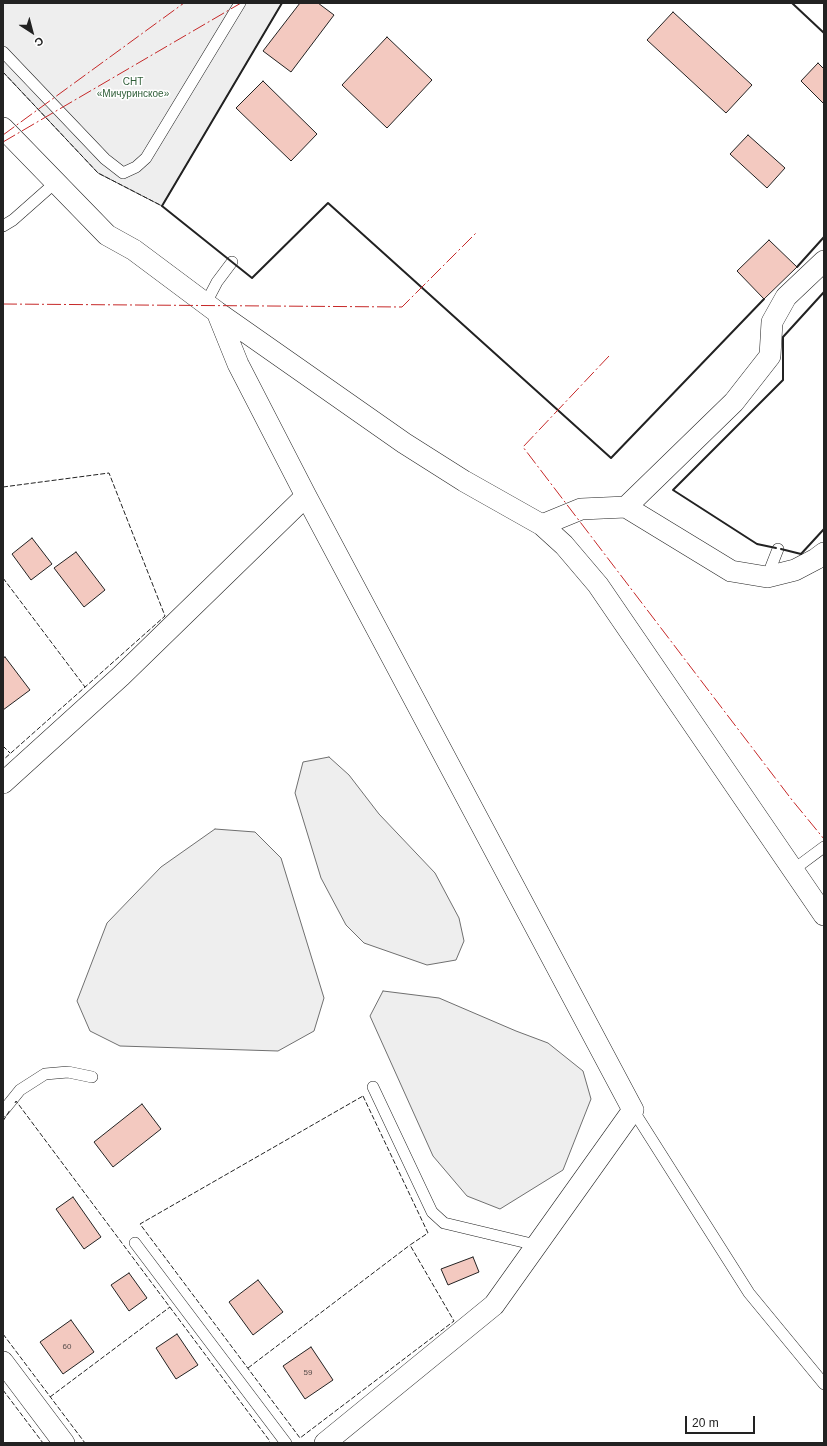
<!DOCTYPE html>
<html>
<head>
<meta charset="utf-8">
<style>
	body { margin:0 }
	#map { position:relative; width:827px; height:1446px; overflow:hidden; background:#fff; font-family:Arial,sans-serif }
	canvas { display:block }
	.frame { position:absolute; inset:0; border:4px solid #222; pointer-events:none }
	.north { position:absolute; left:12px; top:12px; width:40px; height:40px; -webkit-text-stroke:3px #fff; paint-order:stroke; rotate:144deg; font-size:11px; font-weight:700; line-height:16px; text-align:center; color:#222 }
	.north::after { content:''; display:block; margin:auto; width:14px; height:18px; background:#222; clip-path:polygon(50% 0,100% 100%,50% 72%,0 100%) }
	.scale { position:absolute; left:685px; top:1416px; width:70px; height:18px; box-sizing:border-box; border:2px solid #222; border-top:0; padding-left:5px; font-size:12px; line-height:14px; white-space:nowrap; color:#222; -webkit-text-stroke:3px #fff; paint-order:stroke }
</style>
</head>
<body>
<div id="map">
<canvas width="827" height="1446"></canvas>
<div class="frame"></div>
<div class="north">С</div>
<div class="scale">20 m</div>
</div>
<script>
const ctx = document.querySelector('canvas').getContext('2d');
ctx.lineJoin = 'round';
function paint(path, color) {
  ctx.fillStyle = color;
  ctx.fill(path, 'evenodd');
}
function shape(rows) {
  const path = new Path2D();
  for (const r of rows) {
    path.moveTo(r[0], r[1]);
    for (let i = 2; i < r.length; i += 2) path.lineTo(r[i], r[i + 1]);
  }
  return path;
}
function trace(path, color, width, dash) {
  ctx.strokeStyle = color;
  ctx.lineWidth = width;
  ctx.lineCap = dash ? 'butt' : 'round';
  ctx.setLineDash(dash || []);
  ctx.stroke(path);
}
function label(font, color, halo, rows, align = 'center') {
  ctx.font = font + ' Arial,sans-serif';
  ctx.lineWidth = 3;
  ctx.setLineDash([]);
  ctx.textBaseline = 'middle';
  ctx.strokeStyle = halo;
  ctx.fillStyle = color;
  for (const [text, x, y, turn = 0] of rows) {
    ctx.save();
    ctx.translate(x, y);
    ctx.rotate((+turn || 0) * Math.PI / 180);
    ctx.textAlign = isNaN(turn) ? turn : align;
    if (halo) ctx.strokeText(text, 0, 0);
    ctx.fillText(text, 0, 0);
    ctx.restore();
  }
}
const green = shape([
	[3,3,282,3,162,206,98,173,3,72,3,3],
	[329,757,349,775,379,814,435,873,459,918,464,941,456,960,427,965,364,943,346,925,321,878,295,793,303,762,329,757],
	[215,829,255,832,281,858,324,998,314,1031,278,1051,120,1046,90,1031,77,1001,107,923,161,867,215,829],
	[383,991,439,998,516,1031,548,1043,583,1071,591,1099,563,1170,500,1209,467,1196,433,1156,370,1016,383,991]
]);
const building = shape([
	[300,3,318,3,334,15,291,72,263,51,300,3],
	[673,12,752,85,726,113,647,40,673,12],
	[387,37,432,80,387,128,342,85,387,37],
	[818,63,824,69,824,104,801,81,818,63],
	[263,81,317,134,291,161,236,108,263,81],
	[748,135,785,168,767,188,730,154,748,135],
	[769,240,797,267,764,299,737,271,769,240],
	[32,538,52,564,31,580,12,554,32,538],
	[76,552,105,590,84,607,54,568,76,552],
	[5,657,30,690,3,710,3,658,5,657],
	[142,1104,161,1129,113,1167,94,1142,142,1104],
	[73,1197,101,1237,84,1249,56,1209,73,1197],
	[473,1257,479,1272,448,1285,441,1269,473,1257],
	[129,1273,147,1298,129,1311,111,1285,129,1273],
	[258,1280,283,1312,253,1335,229,1302,258,1280],
	[71,1320,94,1352,63,1374,40,1342,71,1320],
	[177,1334,198,1365,176,1379,156,1348,177,1334],
	[311,1347,333,1380,305,1399,283,1366,311,1347]
]);
const lane = shape([
	[3,52,105,159,123,173,136,167,146,158,240,3],
	[3,226,13,220,56,182],
	[206,303,217,282,232,262],
	[767,577,778,549],
	[793,870,824,847],
	[373,1087,432,1212,444,1223,536,1245],
	[633,1110,749,1293,824,1384],
	[3,1111,20,1090,45,1074,68,1072,92,1077],
	[135,1243,286,1443]
]);
const street = shape([
	[3,128,107,235,134,250,217,312,404,443,464,481,542,525,564,545,598,585,824,915],
	[217,312,238,364,306,496,633,1110,494,1305,325,1443],
	[626,507,734,402,770,356,772,322,786,297,824,261],
	[542,525,581,509,626,507,731,571,767,577,795,570,816,559,824,553],
	[3,783,121,676,306,496],
	[3,1362,64,1443]
]);
const fence = shape([
	[3,72,98,173,162,206,282,3],
	[3,487,109,473,165,616,3,760],
	[3,578,85,687],
	[3,746,10,753],
	[363,1096,428,1233,410,1245,454,1321,300,1438,140,1224,363,1096],
	[15,1103,16,1101,269,1440,270,1443],
	[3,1121,10,1110],
	[3,1334,85,1443],
	[248,1368,410,1245],
	[3,1390,43,1443],
	[50,1397,170,1307]
]);
const wall = shape([
	[282,3,162,206,252,278,328,203,611,458,764,299],
	[792,3,824,33],
	[797,267,824,237],
	[776,548,757,544,673,490,783,380,783,337,824,292],
	[781,549,801,554,824,529]
]);
const power = shape([
	[3,135,184,3],
	[3,142,241,3],
	[3,304,402,307,476,233],
	[609,356,523,447,792,800,824,839]
]);
const numberNames = [
	["60",67,1347],
	["59",308,1373]
];
const parkNames = [
	["СНТ",133,82],
	["«Мичуринское»",133,94]
];
paint(green, '#eee');
trace(green, '#6f6f6f', 1);
paint(building, '#f3c9c0');
trace(building, '#222', 1);
trace(lane, '#222', 12);
trace(street, '#222', 22);
trace(lane, '#fff', 11);
trace(street, '#fff', 21);
trace(fence, '#222', 1, [5, 2]);
trace(wall, '#222', 2);
trace(power, '#c62828', 1, [14, 3, 2, 3]);
label('8px', '#564c4a', null, numberNames);
label('10px', '#2f5e38', '#fff', parkNames);
</script>
</body>
</html>
